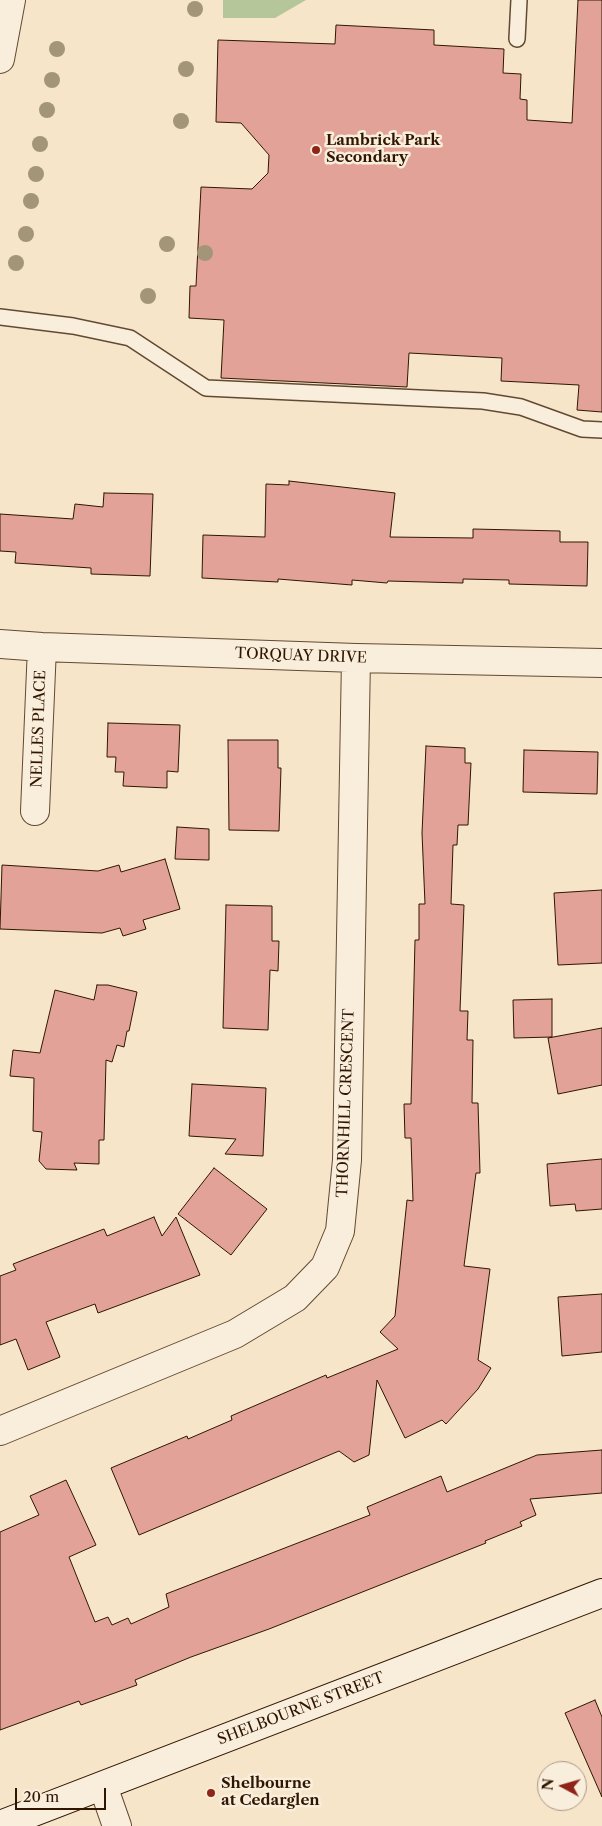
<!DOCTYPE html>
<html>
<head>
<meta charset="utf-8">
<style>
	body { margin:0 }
	#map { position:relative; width:602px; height:1826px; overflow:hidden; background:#f6e5c9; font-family:"Libre Caslon Text",serif }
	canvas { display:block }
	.north { position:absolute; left:537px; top:1761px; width:50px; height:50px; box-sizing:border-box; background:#f9eedc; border:1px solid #a99884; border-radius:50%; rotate:276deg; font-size:14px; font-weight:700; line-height:20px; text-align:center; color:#301600 }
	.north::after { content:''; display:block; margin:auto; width:18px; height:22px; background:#8f2418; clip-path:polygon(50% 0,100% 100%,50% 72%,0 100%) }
	.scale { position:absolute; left:15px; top:1788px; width:91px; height:22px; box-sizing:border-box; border:2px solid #301600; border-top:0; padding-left:6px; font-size:15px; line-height:18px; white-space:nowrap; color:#301600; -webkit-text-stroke:4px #f9eedc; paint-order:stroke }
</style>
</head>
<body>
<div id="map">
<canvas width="602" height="1826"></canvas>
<div class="north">N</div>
<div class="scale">20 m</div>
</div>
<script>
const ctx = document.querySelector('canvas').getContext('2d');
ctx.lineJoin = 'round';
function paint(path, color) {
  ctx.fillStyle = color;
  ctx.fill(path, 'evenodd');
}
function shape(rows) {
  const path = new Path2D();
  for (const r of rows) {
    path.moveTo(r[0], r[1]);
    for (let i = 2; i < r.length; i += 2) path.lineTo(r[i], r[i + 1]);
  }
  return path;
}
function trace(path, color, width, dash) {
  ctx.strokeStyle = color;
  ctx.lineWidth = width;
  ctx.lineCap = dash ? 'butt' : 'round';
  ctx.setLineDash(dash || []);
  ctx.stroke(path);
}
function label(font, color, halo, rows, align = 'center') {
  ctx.font = font + ' "Libre Caslon Text",serif';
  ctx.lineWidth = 5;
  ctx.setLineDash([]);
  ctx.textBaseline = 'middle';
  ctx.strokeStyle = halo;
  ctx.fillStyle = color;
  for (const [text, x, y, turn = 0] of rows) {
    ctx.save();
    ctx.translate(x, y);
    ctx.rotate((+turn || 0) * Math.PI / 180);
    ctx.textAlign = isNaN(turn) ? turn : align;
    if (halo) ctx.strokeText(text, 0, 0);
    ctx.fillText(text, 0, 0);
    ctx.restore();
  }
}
const green = shape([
	[223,0,306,0,275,18,223,18]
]);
const building = shape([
	[578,0,602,0,602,412,577,410,579,385,501,381,502,358,409,353,407,387,221,378,224,320,189,318,190,286,196,286,201,187,252,189,268,173,269,155,241,123,216,122,218,40,335,44,336,25,434,30,434,45,504,49,503,73,521,74,520,99,527,100,527,120,572,123,578,0],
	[289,481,395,493,390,537,473,538,473,529,560,531,560,542,588,542,587,586,509,584,509,580,463,579,463,583,388,581,387,583,352,580,352,585,278,579,278,582,202,578,203,535,265,537,266,484,289,485,289,481],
	[104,493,153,494,150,576,91,574,91,568,15,563,16,552,0,551,0,514,73,519,75,504,103,507,104,493],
	[108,723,180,725,178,772,167,771,167,788,123,786,124,772,115,772,116,757,107,757,108,723],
	[228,740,278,740,278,768,281,768,279,831,229,830,228,740],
	[426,746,465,748,465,763,471,763,468,825,458,825,457,845,453,845,451,904,464,905,460,1011,468,1011,467,1040,473,1040,472,1103,478,1103,480,1173,476,1173,464,1266,490,1269,478,1360,491,1368,478,1389,446,1424,442,1420,405,1438,377,1380,369,1455,354,1462,339,1451,139,1535,111,1468,187,1436,188,1439,232,1420,231,1416,326,1375,327,1378,398,1349,380,1332,395,1316,407,1200,413,1201,411,1138,405,1138,404,1104,411,1104,415,940,419,940,419,904,425,904,422,833,426,746],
	[524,750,598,752,597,794,523,792,524,750],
	[177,827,209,829,209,860,175,859,177,827],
	[165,859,180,909,143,920,146,929,123,936,120,928,102,933,0,929,2,865,98,871,119,865,121,872,165,859],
	[602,890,602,963,558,965,554,893,602,890],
	[226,905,272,906,272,941,279,941,278,971,270,970,268,1030,223,1028,226,905],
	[97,985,108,985,137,992,129,1031,127,1031,124,1047,117,1045,112,1062,106,1060,104,1140,99,1140,99,1164,74,1163,77,1170,46,1169,39,1161,42,1132,33,1131,34,1078,10,1076,13,1050,40,1053,55,990,94,1000,97,985],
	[552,999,552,1037,514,1038,513,1000,552,999],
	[602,1028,602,1085,558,1094,548,1038,602,1028],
	[192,1084,266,1088,263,1156,225,1154,236,1139,189,1136,192,1084],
	[602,1159,602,1209,576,1211,575,1204,550,1206,547,1164,602,1159],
	[214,1168,267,1209,231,1255,178,1214,214,1168],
	[154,1217,162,1236,176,1217,200,1275,98,1313,95,1304,46,1322,60,1357,28,1370,16,1339,0,1345,0,1276,16,1270,13,1264,104,1229,107,1236,154,1217],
	[602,1294,602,1352,562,1356,558,1297,602,1294],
	[602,1450,602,1493,530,1499,536,1515,520,1522,522,1526,485,1541,486,1543,269,1629,191,1657,135,1680,137,1685,81,1705,79,1701,0,1730,0,1532,39,1515,30,1496,66,1480,96,1545,69,1557,95,1622,108,1617,112,1625,128,1618,131,1624,169,1607,166,1594,370,1515,367,1507,441,1476,447,1492,537,1455,602,1450],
	[595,1700,602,1717,602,1797,565,1713,595,1700]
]);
const service = shape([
	[517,39,519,0],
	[0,317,73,326,130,338,206,388,483,401,521,407,582,429,602,430]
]);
const minor = shape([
	[0,59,11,0],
	[0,644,42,647,356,658,602,663],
	[35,811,42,647],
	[0,1431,235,1334,295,1298,325,1267,340,1231,347,1160,356,658],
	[103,1786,117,1826]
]);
const secondary = shape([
	[0,1825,602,1593]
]);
const trees = [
	[195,9],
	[57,49],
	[186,69],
	[52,80],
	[47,110],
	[181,121],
	[40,144],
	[36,174],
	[31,201],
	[26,234],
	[167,244],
	[205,253],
	[16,263],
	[148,296]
];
const markers = [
	[316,150,5,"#8f2418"],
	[211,1793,5,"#8f2418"]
];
const poiNames = [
	["Lambrick Park",326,141],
	["Secondary",326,158],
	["Shelbourne",221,1784],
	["at Cedarglen",221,1801]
];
const streetNames = [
	["TORQUAY DRIVE",301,656,2],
	["NELLES PLACE",39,729,-88],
	["THORNHILL CRESCENT",346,1103,-88],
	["SHELBOURNE STREET",301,1709,-21]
];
paint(green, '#b6c69b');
paint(building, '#e2a297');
trace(building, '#301600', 1);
trace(service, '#624a32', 18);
trace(minor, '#624a32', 30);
trace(secondary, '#301600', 30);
trace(service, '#f9eedc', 15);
trace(minor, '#f9eedc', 28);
trace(secondary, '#f9eedc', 28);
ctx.fillStyle = '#a39578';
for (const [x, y] of trees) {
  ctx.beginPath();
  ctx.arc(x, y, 8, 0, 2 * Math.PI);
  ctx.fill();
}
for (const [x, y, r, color] of markers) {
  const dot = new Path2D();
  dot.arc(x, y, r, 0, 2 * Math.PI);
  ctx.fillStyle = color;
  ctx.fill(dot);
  trace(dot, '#f9eedc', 2);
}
label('bold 15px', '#301600', '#f9eedc', poiNames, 'left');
label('15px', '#301600', '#f9eedc', streetNames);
</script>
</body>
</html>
